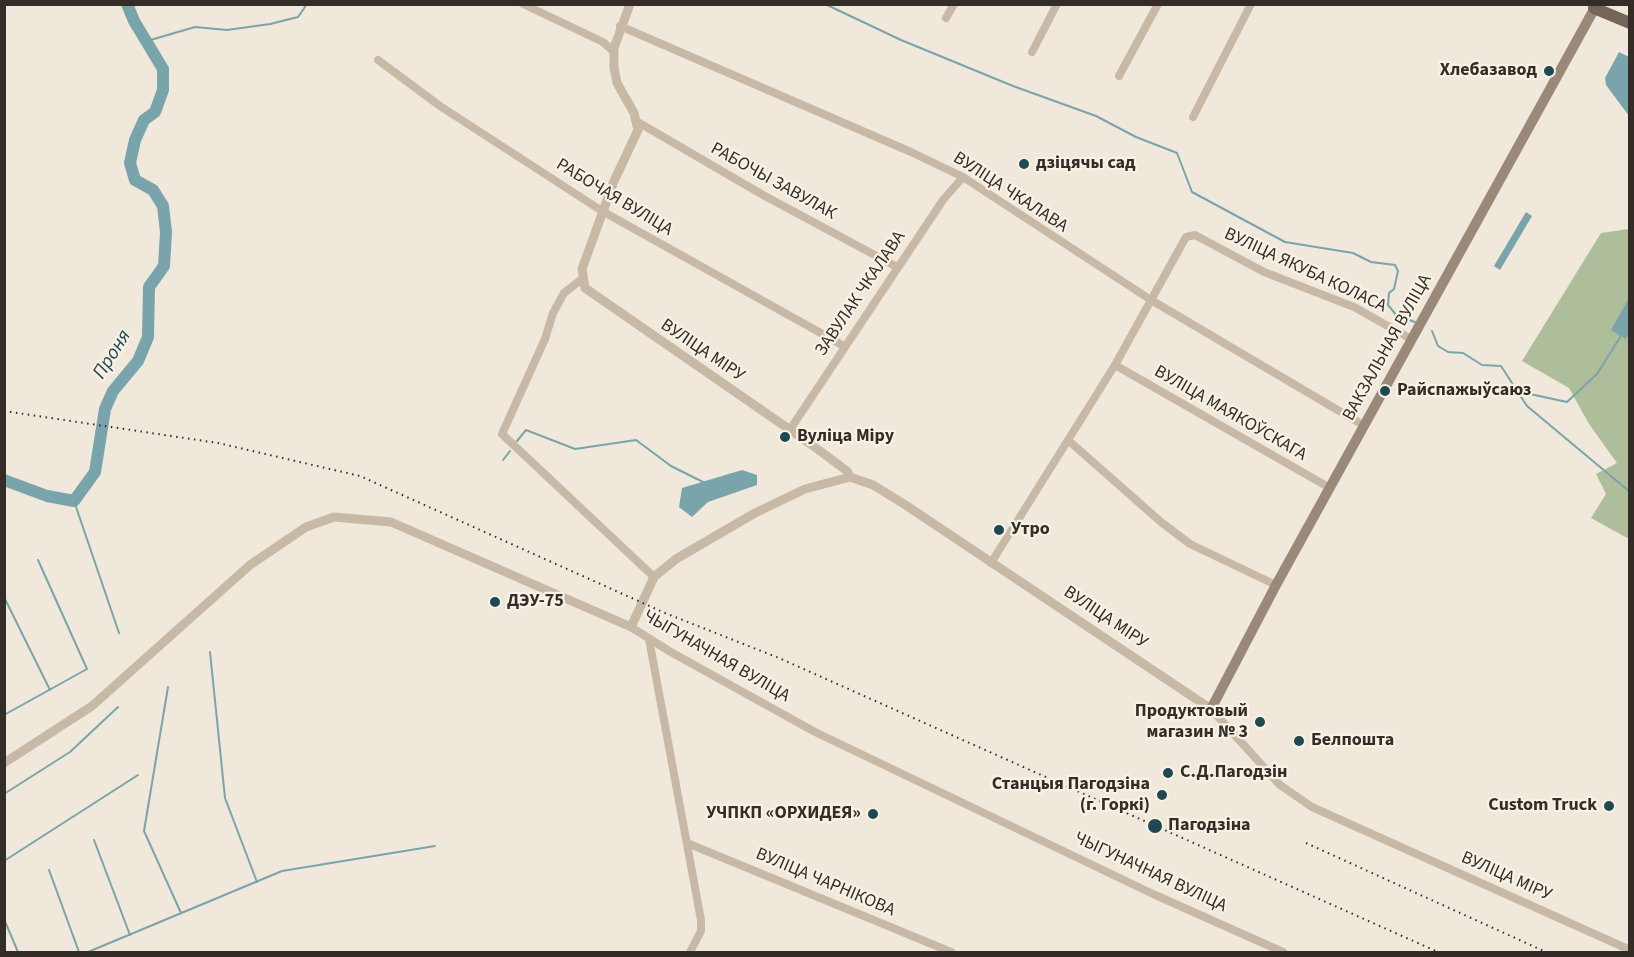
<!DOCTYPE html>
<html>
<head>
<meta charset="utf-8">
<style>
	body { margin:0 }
	#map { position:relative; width:1634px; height:957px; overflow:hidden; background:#f0e8da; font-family:"Source Sans 3",sans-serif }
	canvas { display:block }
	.frame { position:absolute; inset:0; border:6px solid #332c27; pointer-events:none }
</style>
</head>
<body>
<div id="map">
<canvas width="1634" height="957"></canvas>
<div class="frame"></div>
</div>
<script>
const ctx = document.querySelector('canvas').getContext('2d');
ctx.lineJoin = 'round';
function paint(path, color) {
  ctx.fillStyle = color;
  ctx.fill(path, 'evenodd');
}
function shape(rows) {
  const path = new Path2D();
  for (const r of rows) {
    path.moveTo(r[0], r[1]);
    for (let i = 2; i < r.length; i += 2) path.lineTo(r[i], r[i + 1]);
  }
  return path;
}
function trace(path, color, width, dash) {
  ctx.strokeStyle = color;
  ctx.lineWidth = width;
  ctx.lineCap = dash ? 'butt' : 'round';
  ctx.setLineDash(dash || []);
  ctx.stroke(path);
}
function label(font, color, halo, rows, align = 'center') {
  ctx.font = font + ' "Source Sans 3",sans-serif';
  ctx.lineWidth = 4.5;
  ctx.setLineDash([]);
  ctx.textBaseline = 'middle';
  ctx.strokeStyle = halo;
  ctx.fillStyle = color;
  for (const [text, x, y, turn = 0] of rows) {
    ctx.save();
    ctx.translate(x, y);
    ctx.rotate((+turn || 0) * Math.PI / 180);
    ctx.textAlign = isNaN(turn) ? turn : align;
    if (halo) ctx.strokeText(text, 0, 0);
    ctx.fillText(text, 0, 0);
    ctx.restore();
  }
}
const green = shape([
	[1629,229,1629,545,1629,539,1591,518,1606,494,1596,474,1617,463,1589,424,1569,388,1522,361,1601,233]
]);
const water = shape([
	[1619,52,1629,57,1629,116,1606,85,1605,78],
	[1526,212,1532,216,1500,270,1494,266],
	[1629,298,1629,334,1626,339,1611,330],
	[742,470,757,475,757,485,708,502,692,517,679,507,682,488]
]);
const stream = shape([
	[825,4,901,40,1013,86,1096,116,1136,137,1177,153,1192,192,1285,242,1353,253,1371,262,1395,265,1398,271,1394,289,1389,293,1388,305,1397,316,1415,322],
	[147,41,195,27,227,30,270,24,298,17,307,4],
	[1432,331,1438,346,1448,352,1463,353,1482,365,1501,366,1527,406,1630,492],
	[1516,391,1567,402,1597,374,1621,336],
	[517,441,526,430,575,449,636,440,671,466,705,483],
	[503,460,510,451],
	[74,501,119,633],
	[4,597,50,690],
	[210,652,225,798,257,882],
	[168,687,144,831,181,913],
	[4,715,87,669,38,560],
	[4,794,70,752,118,707],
	[94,840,130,935],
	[4,861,138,775],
	[49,870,79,952],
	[4,919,18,952],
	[88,952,282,871,435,846]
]);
const river = shape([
	[4,480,47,496,74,501,95,472,105,409,113,391,138,361,148,337,149,287,164,266,166,232,163,206,153,190,135,180,130,163,135,140,144,120,155,112,163,90,163,69,134,21,127,4]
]);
const minor = shape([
	[523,4,603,42,613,51],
	[946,18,954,4],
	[620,26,911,152,963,177,1151,300,1363,425],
	[1032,52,1057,4],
	[378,60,440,106,602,211,844,346],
	[1119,76,1158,4],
	[1193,117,1251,4],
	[636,121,763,195,897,267],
	[582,279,564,293,553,313,545,339,502,434,654,577],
	[1115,365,1330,488],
	[789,431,943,200,963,177],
	[1069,441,1161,522,1190,544,1276,585],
	[991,563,1115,365,1186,237,1195,235,1264,272,1354,307,1411,339],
	[631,627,669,651,815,732,1153,894,1283,952],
	[649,639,701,920,701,931,690,952],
	[1211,709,1280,785,1312,807,1630,950],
	[687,843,951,952]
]);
const tertiary = shape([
	[630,4,614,48,614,67,617,83,634,113,638,130,614,181,582,269,585,288,812,445,847,471,850,477,873,485,904,504,1211,709],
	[4,763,92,706,250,565,306,527,334,517,391,522,631,627,654,577,676,559,755,513,805,489,850,477]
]);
const secondary = shape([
	[1211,709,1276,585,1597,4]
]);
const primary = shape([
	[1594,8,1630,23]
]);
const rail = shape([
	[4,411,218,443,360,476,665,613,779,658,1438,952],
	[1306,843,1546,952]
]);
const markers = [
	[1549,71,6,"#1f4952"],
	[1024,164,6,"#1f4952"],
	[1385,391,6,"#1f4952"],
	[785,437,6,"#1f4952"],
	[999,530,6,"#1f4952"],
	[495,602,6,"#1f4952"],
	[1260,722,6,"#1f4952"],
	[1299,741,6,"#1f4952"],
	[1168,773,6,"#1f4952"],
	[1162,795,6,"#1f4952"],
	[1609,806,6,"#1f4952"],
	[873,814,6,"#1f4952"],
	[1155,826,8,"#1f4952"]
];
const poiNames = [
	["Хлебазавод",1537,71,"right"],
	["дзіцячы сад",1036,164],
	["Райспажыўсаюз",1397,391],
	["Вуліца Міру",797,437],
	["Утро",1011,530],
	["ДЭУ-75",507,602],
	["Продуктовый",1248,712,"right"],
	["магазин № 3",1248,733,"right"],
	["Белпошта",1311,741],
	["С.Д.Пагодзін",1180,773],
	["Станцыя Пагодзіна",1150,785,"right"],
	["(г. Горкі)",1150,806,"right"],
	["Custom Truck",1597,806,"right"],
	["УЧПКП «ОРХИДЕЯ»",861,814,"right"],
	["Пагодзіна",1168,826]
];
const streetNames = [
	["РАБОЧЫ ЗАВУЛАК",773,182,29],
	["ВУЛІЦА ЧКАЛАВА",1010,193,33],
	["РАБОЧАЯ ВУЛІЦА",614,198,31],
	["ВУЛІЦА ЯКУБА КОЛАСА",1305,271,25],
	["ЗАВУЛАК ЧКАЛАВА",861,294,-56],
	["ВАКЗАЛЬНАЯ ВУЛІЦА",1388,348,-61],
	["ВУЛІЦА МІРУ",702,351,34],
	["ВУЛІЦА МАЯКОЎСКАГА",1230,414,30],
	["ВУЛІЦА МІРУ",1105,618,34],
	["ЧЫГУНАЧНАЯ ВУЛІЦА",716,657,30],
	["ЧЫГУНАЧНАЯ ВУЛІЦА",1150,873,25],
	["ВУЛІЦА МІРУ",1506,877,24],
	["ВУЛІЦА ЧАРНІКОВА",825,883,23]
];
const waterNames = [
	["Проня",113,355,-58]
];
paint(green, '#aebe9b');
paint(water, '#7aa4ab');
trace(stream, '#7aa4ab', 2);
trace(river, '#7aa4ab', 12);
trace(minor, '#c7b9a6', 8);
trace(tertiary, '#c7b9a6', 9);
trace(secondary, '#9a8878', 10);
trace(primary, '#756558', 12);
trace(rail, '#332c27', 2, [1.5, 4.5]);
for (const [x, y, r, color] of markers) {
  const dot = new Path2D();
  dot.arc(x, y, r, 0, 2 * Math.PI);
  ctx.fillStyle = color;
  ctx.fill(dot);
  trace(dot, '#f8f1e5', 2);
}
label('bold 18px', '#332c27', '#f8f1e5', poiNames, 'left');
label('18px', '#332c27', '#f8f1e5', streetNames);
label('italic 20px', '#1f4952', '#f8f1e5', waterNames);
</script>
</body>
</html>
